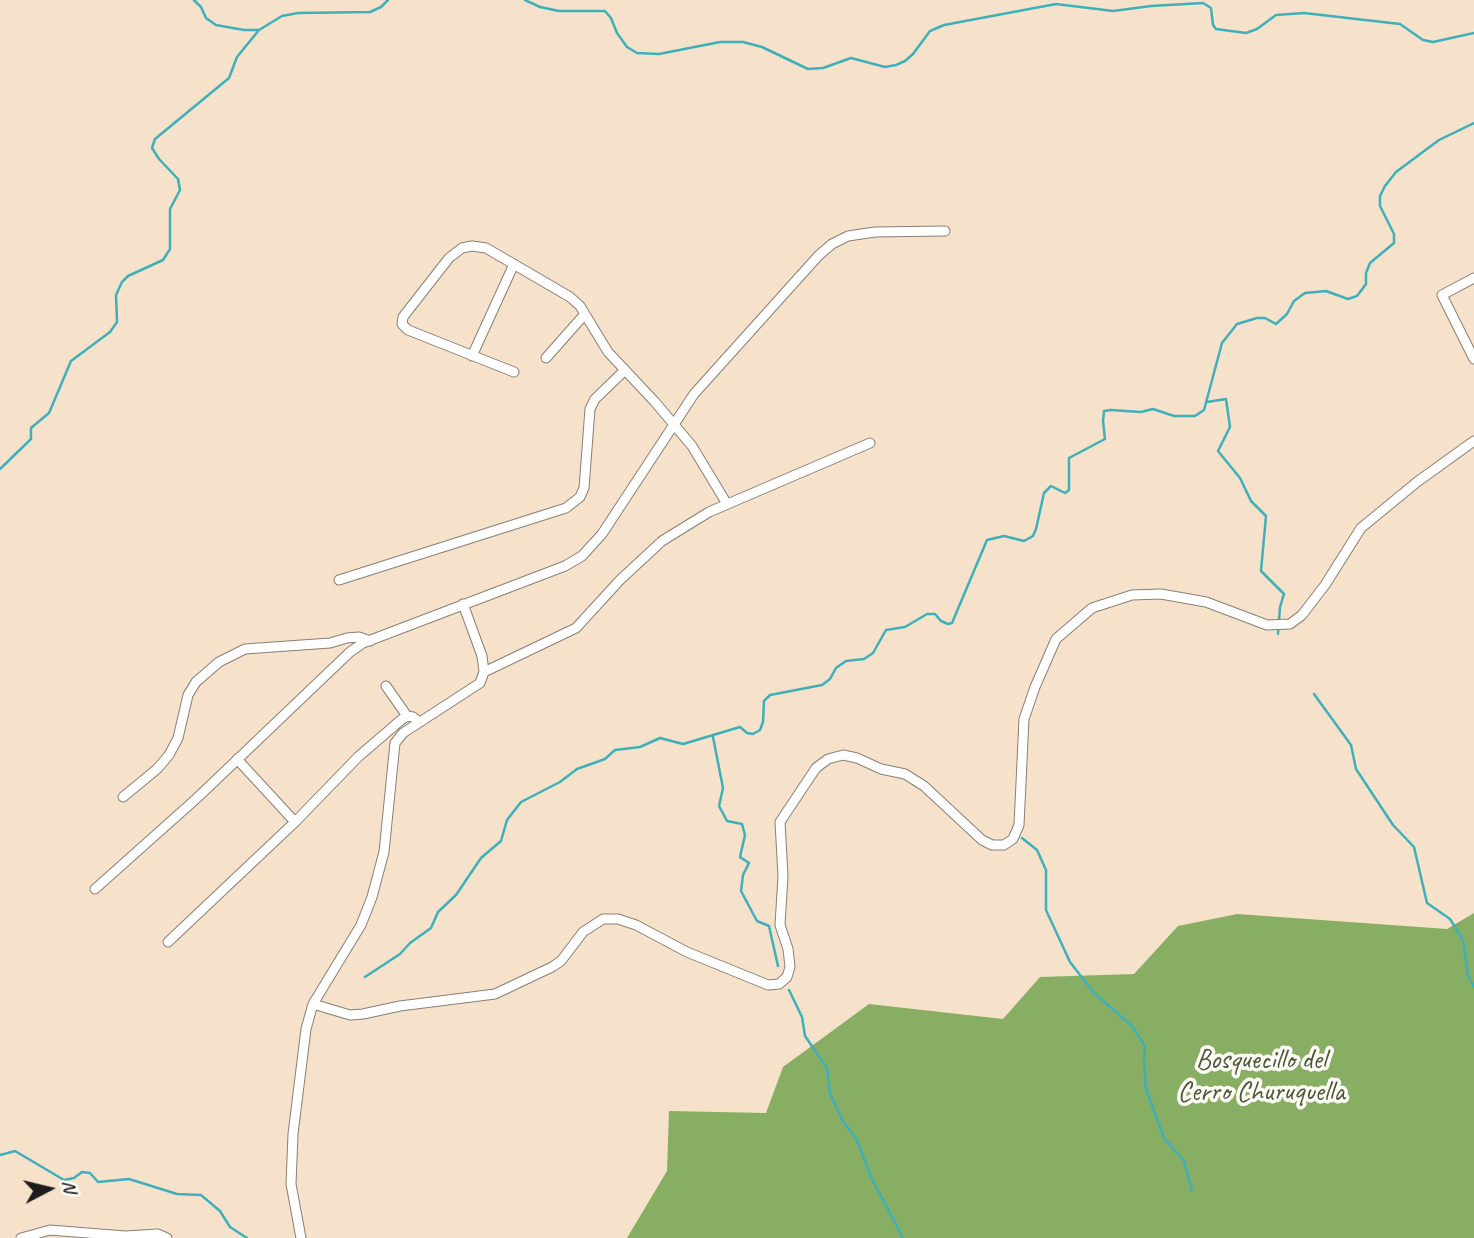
<!DOCTYPE html>
<html>
<head>
<meta charset="utf-8">
<style>
	body { margin:0 }
	#map { position:relative; width:1474px; height:1238px; overflow:hidden; background:#f6e2cb; font-family:Caveat,sans-serif }
	canvas { display:block }
	.north { position:absolute; left:14px; top:1154px; width:70px; height:70px; -webkit-text-stroke:5px #fdfcf7; paint-order:stroke; rotate:83deg; font-size:19px; font-weight:700; line-height:28px; text-align:center; color:#1c1c1c }
	.north::after { content:''; display:block; margin:auto; width:24px; height:32px; background:#1c1c1c; clip-path:polygon(50% 0,100% 100%,50% 72%,0 100%) }
</style>
</head>
<body>
<div id="map">
<canvas width="1474" height="1238"></canvas>
<div class="north">N</div>
</div>
<script>
const ctx = document.querySelector('canvas').getContext('2d');
ctx.lineJoin = 'round';
function paint(path, color) {
  ctx.fillStyle = color;
  ctx.fill(path, 'evenodd');
}
function shape(rows) {
  const path = new Path2D();
  for (const r of rows) {
    path.moveTo(r[0], r[1]);
    for (let i = 2; i < r.length; i += 2) path.lineTo(r[i], r[i + 1]);
  }
  return path;
}
function trace(path, color, width, dash) {
  ctx.strokeStyle = color;
  ctx.lineWidth = width;
  ctx.lineCap = dash ? 'butt' : 'round';
  ctx.setLineDash(dash || []);
  ctx.stroke(path);
}
function label(font, color, halo, rows, align = 'center') {
  ctx.font = font + ' Caveat,sans-serif';
  ctx.lineWidth = 7;
  ctx.setLineDash([]);
  ctx.textBaseline = 'middle';
  ctx.strokeStyle = halo;
  ctx.fillStyle = color;
  for (const [text, x, y, turn = 0] of rows) {
    ctx.save();
    ctx.translate(x, y);
    ctx.rotate((+turn || 0) * Math.PI / 180);
    ctx.textAlign = isNaN(turn) ? turn : align;
    if (halo) ctx.strokeText(text, 0, 0);
    ctx.fillText(text, 0, 0);
    ctx.restore();
  }
}
const forest = shape([
	[1474,913,1474,1238,627,1238,667,1171,669,1111,766,1113,783,1067,869,1004,1003,1019,1040,977,1134,974,1178,926,1237,914,1447,929]
]);
const stream = shape([
	[194,0,201,7,206,18,216,25,244,30,258,30],
	[525,0,540,7,559,11,605,11,611,18,617,33,627,47,637,53,659,54,720,42,743,42,762,47,808,69,823,68,851,58,885,67,896,65,905,61,913,54,930,31,944,25,1056,4,1113,11,1151,6,1203,3,1211,8,1213,25,1216,29,1246,33,1257,29,1276,15,1304,13,1400,24,1423,40,1433,42,1474,33],
	[1207,402,1226,399,1230,427,1218,451,1240,478,1251,501,1266,516,1261,571,1284,594,1280,607,1278,634],
	[0,469,31,439,31,428,49,413,71,361,110,332,117,322,116,295,122,282,128,276,163,260,170,249,170,209,180,190,178,179,159,159,152,148,155,139,229,78,237,57,259,30,282,16,298,13,370,12,381,7,388,0],
	[1314,694,1351,745,1356,769,1393,825,1414,847,1427,903,1450,919,1463,940,1468,975,1474,987],
	[713,737,723,788,719,806,727,821,742,824,745,835,740,857,749,863,743,875,741,891,757,921,769,926,778,966],
	[1022,838,1037,850,1046,870,1046,910,1070,962,1094,993,1132,1026,1145,1046,1144,1061,1146,1089,1164,1138,1184,1161,1192,1191],
	[365,977,400,954,410,943,431,928,438,912,456,895,481,858,501,841,507,820,521,802,560,782,577,769,605,759,615,750,640,747,660,738,683,744,740,727,747,733,753,734,760,730,763,722,764,701,770,695,822,685,830,679,836,668,846,661,864,659,873,653,886,630,905,627,927,614,935,614,941,621,948,624,952,623,987,540,1004,536,1024,541,1033,536,1036,529,1044,493,1051,486,1065,493,1069,490,1069,458,1105,439,1103,421,1104,411,1111,410,1141,412,1153,409,1174,416,1195,416,1204,410,1222,343,1237,324,1257,318,1265,318,1276,324,1287,314,1294,301,1305,293,1326,291,1348,299,1357,296,1366,284,1366,273,1370,263,1394,243,1394,234,1380,206,1380,196,1385,186,1396,172,1439,140,1474,123],
	[789,990,802,1017,805,1036,827,1068,830,1094,843,1121,857,1140,871,1177,903,1238],
	[0,1155,15,1151,64,1180,74,1178,82,1172,90,1173,98,1182,129,1179,177,1194,201,1195,220,1211,230,1227,247,1238]
]);
const street = shape([
	[1474,278,1442,295,1474,359],
	[472,356,514,264],
	[546,358,585,314],
	[514,372,408,330,402,324,403,317,449,258,462,248,472,246,486,248,570,297,580,306,608,352,655,402,692,446,727,504],
	[339,580,566,508,580,497,584,488,590,409,595,399,624,371],
	[484,672,576,628,620,580,662,541,709,512,870,443],
	[386,686,407,716],
	[237,759,295,822],
	[123,797,157,769,169,755,178,738,188,695,196,682,219,662,245,649,330,643,347,638,359,637,370,641],
	[95,889,197,798,350,652,363,643,565,566,582,556,602,534,694,394,819,255,832,244,848,236,875,232,945,231],
	[168,942,295,822,358,757,401,720,407,716,413,717,419,722],
	[313,1004,350,1015,363,1014,400,1006,495,994,552,967,561,961,583,932,603,919,618,919,636,925,687,952,768,985,779,984,787,977,790,967,788,949,780,925,783,876,780,822,816,768,828,759,843,755,857,758,881,769,905,774,924,786,982,840,992,845,1004,845,1013,839,1019,825,1024,719,1035,687,1056,639,1092,608,1132,595,1161,594,1206,602,1267,625,1290,624,1302,615,1325,585,1361,528,1417,482,1474,441],
	[21,1238,50,1230,125,1236,158,1234,167,1238],
	[301,1238,291,1184,293,1134,306,1029,313,1004,361,925,372,897,384,852,395,743,403,733,480,683,484,672,482,656,463,604]
]);
const parkNames = [
	["Bosquecillo del",1261,1061],
	["Cerro Churuquella",1261,1093]
];
paint(forest, '#88ae63');
trace(stream, '#3fafb9', 2.5);
trace(street, '#897f74', 11);
trace(street, '#fff', 9);
label('28px', '#4e593a', '#fdfcf7', parkNames);
</script>
</body>
</html>
